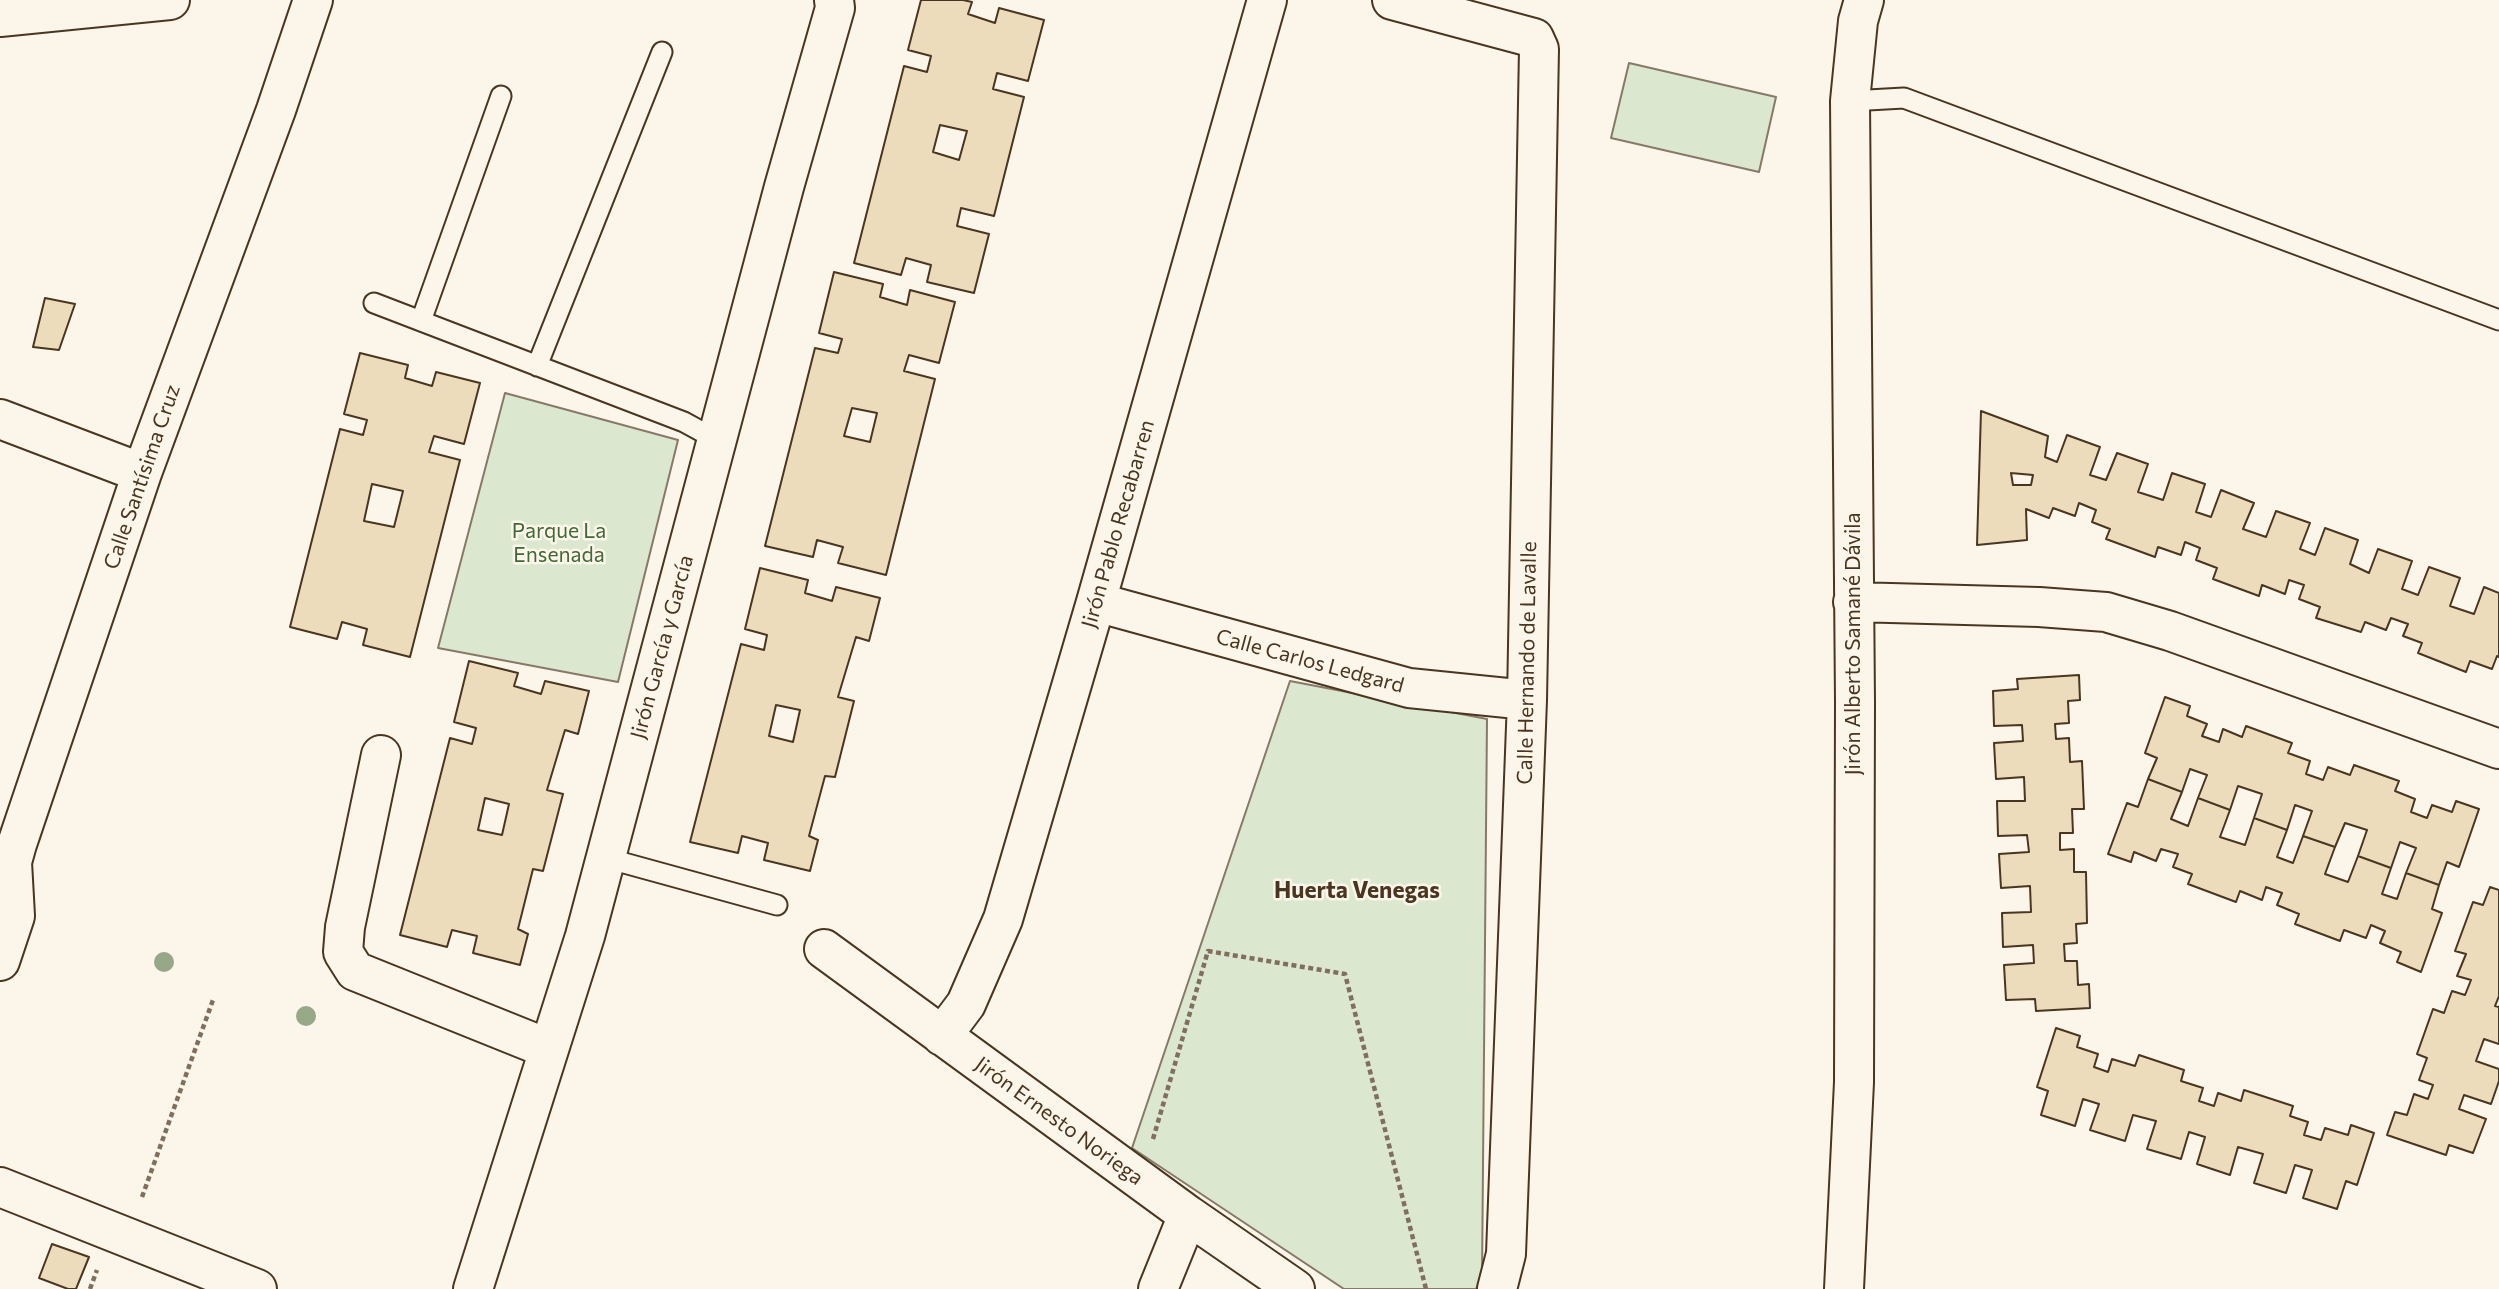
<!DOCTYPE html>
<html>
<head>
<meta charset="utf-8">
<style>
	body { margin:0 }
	canvas { display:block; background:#fbf6e9 }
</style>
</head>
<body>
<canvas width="2499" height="1289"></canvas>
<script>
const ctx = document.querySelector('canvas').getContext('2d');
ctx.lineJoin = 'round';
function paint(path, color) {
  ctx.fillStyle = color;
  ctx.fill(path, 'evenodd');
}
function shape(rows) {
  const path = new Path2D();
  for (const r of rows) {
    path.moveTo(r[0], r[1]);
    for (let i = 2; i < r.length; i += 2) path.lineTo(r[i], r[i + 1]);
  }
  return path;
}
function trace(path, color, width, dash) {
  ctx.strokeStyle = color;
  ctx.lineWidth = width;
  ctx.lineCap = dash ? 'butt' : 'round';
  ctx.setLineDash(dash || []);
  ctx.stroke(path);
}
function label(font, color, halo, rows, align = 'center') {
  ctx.font = font + ' Commissioner,sans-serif';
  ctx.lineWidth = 5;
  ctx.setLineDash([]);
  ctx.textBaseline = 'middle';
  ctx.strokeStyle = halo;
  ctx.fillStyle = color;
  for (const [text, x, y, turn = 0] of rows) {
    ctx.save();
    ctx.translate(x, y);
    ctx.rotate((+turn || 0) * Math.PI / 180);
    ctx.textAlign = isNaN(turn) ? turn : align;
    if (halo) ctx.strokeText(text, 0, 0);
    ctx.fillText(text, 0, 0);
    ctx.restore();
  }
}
const green = shape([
	[1629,63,1776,97,1759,172,1611,138,1629,63],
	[505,393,678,440,618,682,438,648,505,393],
	[1290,681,1487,719,1482,1277,1476,1289,1344,1289,1132,1148,1290,681]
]);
const building = shape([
	[921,0,963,0,972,2,968,14,995,23,999,8,1044,20,1028,81,997,73,993,89,1024,97,994,216,961,208,957,226,989,234,974,293,927,282,931,265,906,258,901,275,854,263,904,66,927,72,931,56,908,50,921,0],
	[940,125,967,131,959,160,933,152,940,125],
	[834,272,883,284,880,297,907,305,910,290,955,302,939,363,909,355,904,371,935,379,886,575,838,563,843,547,817,540,813,557,765,546,815,348,838,353,842,339,819,333,834,272],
	[852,408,877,413,870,442,844,436,852,408],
	[45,298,75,304,59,350,33,347,45,298],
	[360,353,408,365,405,378,432,386,436,372,480,383,464,444,434,436,429,452,460,460,410,657,363,645,367,629,342,622,337,639,290,627,340,429,363,435,367,420,344,414,360,353],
	[372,484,403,491,394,527,364,521,372,484],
	[1981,411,2048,436,2045,457,2057,462,2067,435,2100,447,2090,475,2106,480,2117,453,2148,464,2138,492,2163,500,2172,473,2205,484,2196,512,2211,517,2221,490,2254,503,2243,529,2266,537,2276,511,2310,523,2300,549,2315,555,2325,528,2358,540,2350,564,2369,573,2378,549,2412,561,2402,589,2418,595,2429,567,2460,578,2450,606,2474,614,2484,587,2499,593,2499,657,2497,656,2492,669,2470,661,2466,672,2418,653,2422,643,2403,636,2408,624,2391,618,2386,630,2365,622,2361,632,2316,618,2320,607,2299,599,2304,585,2289,580,2285,594,2262,585,2259,596,2213,579,2217,568,2196,560,2200,548,2185,542,2181,555,2158,547,2155,557,2106,539,2110,529,2092,522,2096,510,2079,503,2075,516,2053,508,2049,518,2026,509,2027,540,1977,545,1981,411],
	[2011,473,2033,475,2031,485,2013,485,2011,473],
	[760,568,808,580,805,593,832,601,836,587,880,598,869,641,856,637,838,697,854,701,835,777,825,776,809,836,818,840,810,871,764,860,768,843,742,836,738,853,690,842,741,644,764,650,767,635,745,629,760,568],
	[776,705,800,710,793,742,769,736,776,705],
	[469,661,518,673,514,686,541,694,545,681,589,691,578,734,565,730,547,790,563,794,543,871,533,869,518,929,528,934,520,965,473,953,477,936,452,930,447,947,400,935,450,738,472,744,476,728,454,722,469,661],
	[485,798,509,804,502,835,478,830,485,798],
	[2079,675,2080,700,2068,701,2069,723,2055,724,2056,739,2069,738,2070,762,2082,761,2084,809,2072,809,2073,833,2060,833,2060,850,2074,849,2074,872,2086,872,2087,923,2076,924,2077,943,2064,944,2065,961,2077,961,2078,985,2089,984,2090,1008,2036,1011,2035,999,2006,1000,2004,965,2034,963,2033,945,2003,947,2002,913,2031,912,2030,886,2001,888,1999,854,2029,852,2027,835,1998,836,1997,801,2025,801,2024,777,1996,779,1994,743,2023,741,2022,725,1994,726,1993,691,2018,689,2017,679,2079,675],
	[2165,697,2190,706,2187,716,2207,724,2202,736,2219,742,2223,729,2242,737,2246,726,2292,743,2288,753,2310,761,2306,774,2323,780,2328,767,2350,775,2354,765,2399,781,2395,791,2415,799,2411,812,2427,818,2432,805,2452,812,2456,801,2479,809,2459,867,2447,862,2439,885,2406,873,2416,848,2400,842,2391,868,2358,856,2367,830,2345,823,2335,847,2303,836,2312,811,2295,805,2287,830,2254,818,2262,794,2238,786,2230,810,2198,798,2207,775,2190,769,2182,792,2148,779,2157,758,2145,753,2165,697],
	[2148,779,2182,792,2171,819,2188,826,2198,798,2230,810,2220,837,2245,845,2254,818,2287,830,2277,857,2293,863,2303,836,2335,847,2325,874,2348,882,2358,856,2391,868,2382,894,2397,899,2406,873,2439,885,2432,909,2442,913,2421,972,2397,962,2401,952,2380,943,2385,931,2371,925,2366,938,2344,930,2340,941,2295,924,2299,914,2277,905,2282,893,2266,887,2262,900,2240,891,2236,902,2188,884,2192,874,2173,867,2178,854,2161,849,2156,861,2134,852,2131,862,2108,854,2127,803,2138,807,2148,779],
	[2490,887,2499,890,2499,996,2495,1006,2499,1007,2499,1044,2484,1039,2476,1061,2499,1069,2499,1081,2491,1104,2464,1095,2459,1109,2486,1119,2473,1153,2449,1145,2446,1155,2387,1135,2395,1112,2407,1115,2414,1094,2428,1099,2433,1085,2419,1080,2427,1058,2417,1054,2433,1009,2444,1013,2452,991,2465,995,2471,980,2457,976,2466,954,2455,951,2473,902,2483,905,2490,887],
	[2056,1028,2080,1036,2077,1047,2098,1054,2094,1067,2108,1072,2112,1059,2135,1066,2139,1055,2184,1070,2181,1081,2203,1088,2199,1101,2214,1106,2218,1093,2241,1101,2244,1090,2293,1106,2290,1116,2308,1122,2304,1135,2321,1140,2325,1128,2348,1135,2351,1125,2374,1133,2357,1185,2346,1181,2337,1209,2303,1198,2312,1170,2295,1165,2286,1193,2254,1183,2263,1154,2238,1147,2230,1175,2197,1164,2205,1137,2189,1132,2181,1159,2147,1149,2156,1121,2133,1115,2125,1141,2090,1130,2099,1104,2083,1099,2075,1126,2041,1115,2048,1091,2037,1087,2056,1028],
	[52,1244,89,1257,76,1289,68,1289,39,1278,52,1244]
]);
const path = shape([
	[1153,1139,1208,951,1345,974,1426,1289],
	[142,1197,213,1000],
	[90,1289,97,1270]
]);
const service = shape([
	[1850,101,1904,98,2499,320],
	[374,303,684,422,717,440],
	[421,321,501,96],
	[537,366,662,52],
	[606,858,777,905]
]);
const minor = shape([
	[1392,0,1534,38,1539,49,1527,700,1506,1254,1497,1289],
	[0,419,142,473],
	[1096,602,1409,688,1527,700],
	[1853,602,2039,607,2106,612,2170,631,2499,749],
	[381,755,345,927,343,952,355,971,549,1049],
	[824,949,1188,1215,1295,1289],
	[0,961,15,916,12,862,17,844,142,473,276,110,313,0],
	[942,1036,966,1004,1003,919,1096,602,1267,0],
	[473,1289,585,936,784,187,835,8,834,0],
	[1158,1289,1188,1215],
	[1844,1289,1854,1082,1855,703,1850,101,1858,21,1864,0]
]);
const tertiary = shape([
	[0,1187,257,1289]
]);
const primary = shape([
	[0,17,170,0]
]);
const trees = [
	[164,962],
	[306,1016]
];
const streetNames = [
	["Calle Santísima Cruz",142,477,-71],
	["Jirón Pablo Recabarren",1118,524,-74],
	["Jirón Alberto Samané Dávila",1853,644,-90],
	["Jirón García y García",662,647,-75],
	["Calle Carlos Ledgard",1310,661,15],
	["Calle Hernando de Lavalle",1527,663,-89],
	["Jirón Ernesto Noriega",1059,1121,36]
];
const parkNames = [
	["Parque La",559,531],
	["Ensenada",559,555]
];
const neighbourhoodNames = [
	["Huerta Venegas",1357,890]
];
paint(green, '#dce7d0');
trace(green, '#887966', 2);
paint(building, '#ecdcbc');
trace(building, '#4a3520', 2);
trace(service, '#4a3520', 23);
trace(minor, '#4a3520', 42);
trace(tertiary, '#4a3520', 42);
trace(primary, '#4a3520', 42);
trace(path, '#7f6f5c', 4.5, [5, 3.5]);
trace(service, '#fbf6e9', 19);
trace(minor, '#fbf6e9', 38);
trace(tertiary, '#fbf6e9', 38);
trace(primary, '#fbf6e9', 38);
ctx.fillStyle = '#96a887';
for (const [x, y] of trees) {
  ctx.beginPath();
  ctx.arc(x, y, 10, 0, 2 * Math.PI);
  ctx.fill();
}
label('21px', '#4a3520', '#fbf6e9', streetNames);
label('21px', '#436837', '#fbf6e9', parkNames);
label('bold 23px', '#4a3520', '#fbf6e9', neighbourhoodNames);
</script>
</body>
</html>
